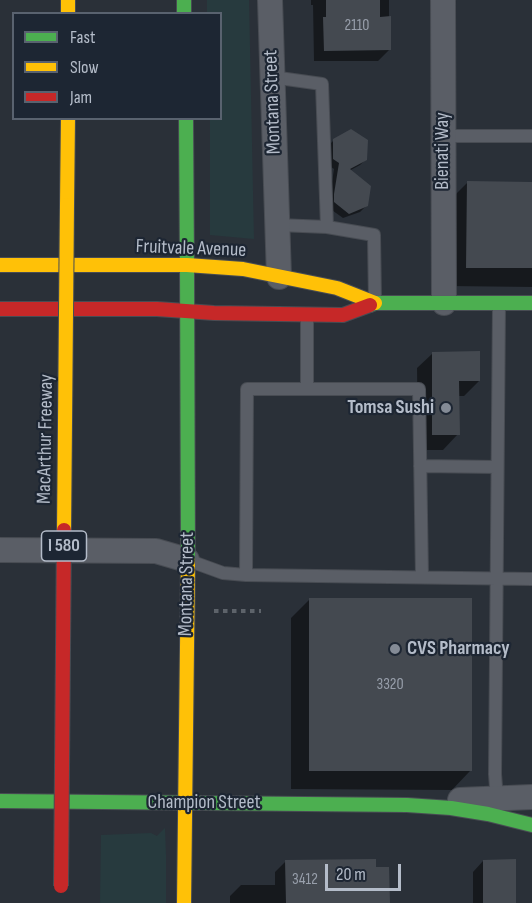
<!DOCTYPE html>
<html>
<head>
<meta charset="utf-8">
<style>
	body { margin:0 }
	#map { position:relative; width:532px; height:903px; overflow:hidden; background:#2a3038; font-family:"Sofia Sans Condensed",sans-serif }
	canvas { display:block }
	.legend { position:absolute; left:12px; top:12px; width:210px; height:108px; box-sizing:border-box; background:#1d2633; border:2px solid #59626f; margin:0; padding:8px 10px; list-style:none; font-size:18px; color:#b4bcc9 }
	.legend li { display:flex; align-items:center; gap:12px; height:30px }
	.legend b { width:30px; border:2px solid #59626f }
	.scale { position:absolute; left:325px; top:864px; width:76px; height:27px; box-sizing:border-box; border:3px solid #b4bcc9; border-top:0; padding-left:8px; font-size:18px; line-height:21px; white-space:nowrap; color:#b4bcc9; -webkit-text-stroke:4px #1d2633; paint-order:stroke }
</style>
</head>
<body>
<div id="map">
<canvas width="532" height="903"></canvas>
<ul class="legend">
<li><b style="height:8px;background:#4caf50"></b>Fast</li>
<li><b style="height:8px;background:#ffc107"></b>Slow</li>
<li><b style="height:8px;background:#c62828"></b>Jam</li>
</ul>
<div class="scale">20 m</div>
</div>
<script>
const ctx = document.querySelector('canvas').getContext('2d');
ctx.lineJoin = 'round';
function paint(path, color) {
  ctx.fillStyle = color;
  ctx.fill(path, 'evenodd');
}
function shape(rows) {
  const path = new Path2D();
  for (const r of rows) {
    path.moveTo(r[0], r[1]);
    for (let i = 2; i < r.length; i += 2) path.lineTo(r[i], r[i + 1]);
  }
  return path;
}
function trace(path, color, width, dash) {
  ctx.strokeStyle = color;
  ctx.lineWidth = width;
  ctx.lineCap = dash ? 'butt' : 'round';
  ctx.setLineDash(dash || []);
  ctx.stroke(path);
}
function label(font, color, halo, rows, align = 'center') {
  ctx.font = font + ' "Sofia Sans Condensed",sans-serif';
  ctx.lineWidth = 4.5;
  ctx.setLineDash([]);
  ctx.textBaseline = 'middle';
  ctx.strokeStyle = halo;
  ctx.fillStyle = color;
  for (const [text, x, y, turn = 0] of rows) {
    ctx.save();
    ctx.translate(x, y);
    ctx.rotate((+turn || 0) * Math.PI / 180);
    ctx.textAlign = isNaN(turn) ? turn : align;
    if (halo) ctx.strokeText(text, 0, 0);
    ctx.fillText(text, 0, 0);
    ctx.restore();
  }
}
const green = shape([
	[207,0,249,0,254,239,210,235,210,119,220,118,220,14,207,13],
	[165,828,166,855,166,903,100,903,101,835,151,833,157,836]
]);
const shadow = shape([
	[311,0,389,0,389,50,378,61,314,61,313,5,311,5],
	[334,140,366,159,360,165,349,171,366,206,360,212,343,218,329,208,329,201,334,169,328,165,328,146],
	[467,183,532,184,532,287,448,286,448,202],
	[433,353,479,381,464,396,458,396,458,434,443,450,418,450,417,368],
	[310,599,470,771,452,790,291,789,291,618],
	[286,861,374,868,388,903,230,903,230,896,241,885,275,885,275,872],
	[483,861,515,903,473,903,473,872]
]);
const building = shape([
	[326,0,380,0,380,17,391,16,391,50,324,51,323,17,326,17],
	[351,129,368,140,367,160,350,169,371,186,368,206,349,214,334,202,334,194,339,163,333,159,333,139],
	[467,181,532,182,532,268,466,268],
	[480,351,480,381,459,381,460,435,432,435,432,352],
	[309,598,472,598,472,771,309,771],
	[376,859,376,867,389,867,390,903,286,903,285,860],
	[516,859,516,903,483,903,483,860]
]);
const path = shape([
	[214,611,261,611]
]);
const lane = shape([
	[272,77,322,84,327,227,278,225],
	[443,136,532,136],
	[327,227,374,235,375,301],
	[307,389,307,315],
	[420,466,497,467],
	[190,561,223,573,246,575,532,579],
	[246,575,247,389,419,389,422,577],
	[497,800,495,774,499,305]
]);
const street = shape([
	[270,0,279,277],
	[443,0,444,303],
	[0,550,156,551,187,560],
	[460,800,532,797]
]);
const fast = shape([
	[184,0,184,14],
	[186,118,187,265],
	[187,265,188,561],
	[370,305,375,303,532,303],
	[0,801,407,805,451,808,488,814,532,825]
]);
const slow = shape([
	[68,0,68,14],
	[67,205,68,118],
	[0,265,187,265,243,269,337,288,375,303],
	[184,903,188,561]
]);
const jam = shape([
	[0,309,157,309,214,313,343,315,370,305]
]);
const slowBridge = shape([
	[64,530,67,205]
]);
const jamBridge = shape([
	[61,886,64,530]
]);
const markers = [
	[446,408,6,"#848b96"],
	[395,649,6,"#848b96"]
];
const numberNames = [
	["2110",357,26],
	["3320",390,685],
	["3412",305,880]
];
const shields = [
	[64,546,45]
];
const shieldNames = [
	["I 580",64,546]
];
const streetNames = [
	["Montana Street",273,102,-92],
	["Bienati Way",443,151,-90],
	["Fruitvale Avenue",191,249,2],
	["MacArthur Freeway",46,439,-89],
	["Montana Street",187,584,-89],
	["Champion Street",204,803]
];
const poiNames = [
	["Tomsa Sushi",434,408],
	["CVS Pharmacy",407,649,"left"]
];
paint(green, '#273a3e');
paint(shadow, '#0007');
paint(building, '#444950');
trace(lane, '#484c53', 14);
trace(street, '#484c53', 26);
trace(fast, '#484c53', 16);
trace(slow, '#484c53', 16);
trace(jam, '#484c53', 16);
trace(path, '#5d636a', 4, [4.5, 4.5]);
trace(lane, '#5a5e66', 12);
trace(street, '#5a5e66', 24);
trace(fast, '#4caf50', 14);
trace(slow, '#ffc107', 14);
trace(jam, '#c62828', 14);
trace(slowBridge, '#474c53', 16, []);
trace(jamBridge, '#474c53', 16, []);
trace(slowBridge, '#ffc107', 14);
trace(jamBridge, '#c62828', 14);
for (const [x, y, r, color] of markers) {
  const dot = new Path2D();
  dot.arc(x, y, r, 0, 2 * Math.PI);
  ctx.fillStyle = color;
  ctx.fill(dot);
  trace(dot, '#1d2633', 2);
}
label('16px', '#989fab', null, numberNames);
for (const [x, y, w] of shields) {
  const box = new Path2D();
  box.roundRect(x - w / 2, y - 15, w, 30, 4.5);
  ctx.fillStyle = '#1d2633';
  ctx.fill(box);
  trace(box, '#b4bcc9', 1.5);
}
label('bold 18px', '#b4bcc9', null, shieldNames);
label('20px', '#b4bcc9', '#1d2633', streetNames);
label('bold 20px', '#b4bcc9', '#1d2633', poiNames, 'right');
</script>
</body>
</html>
